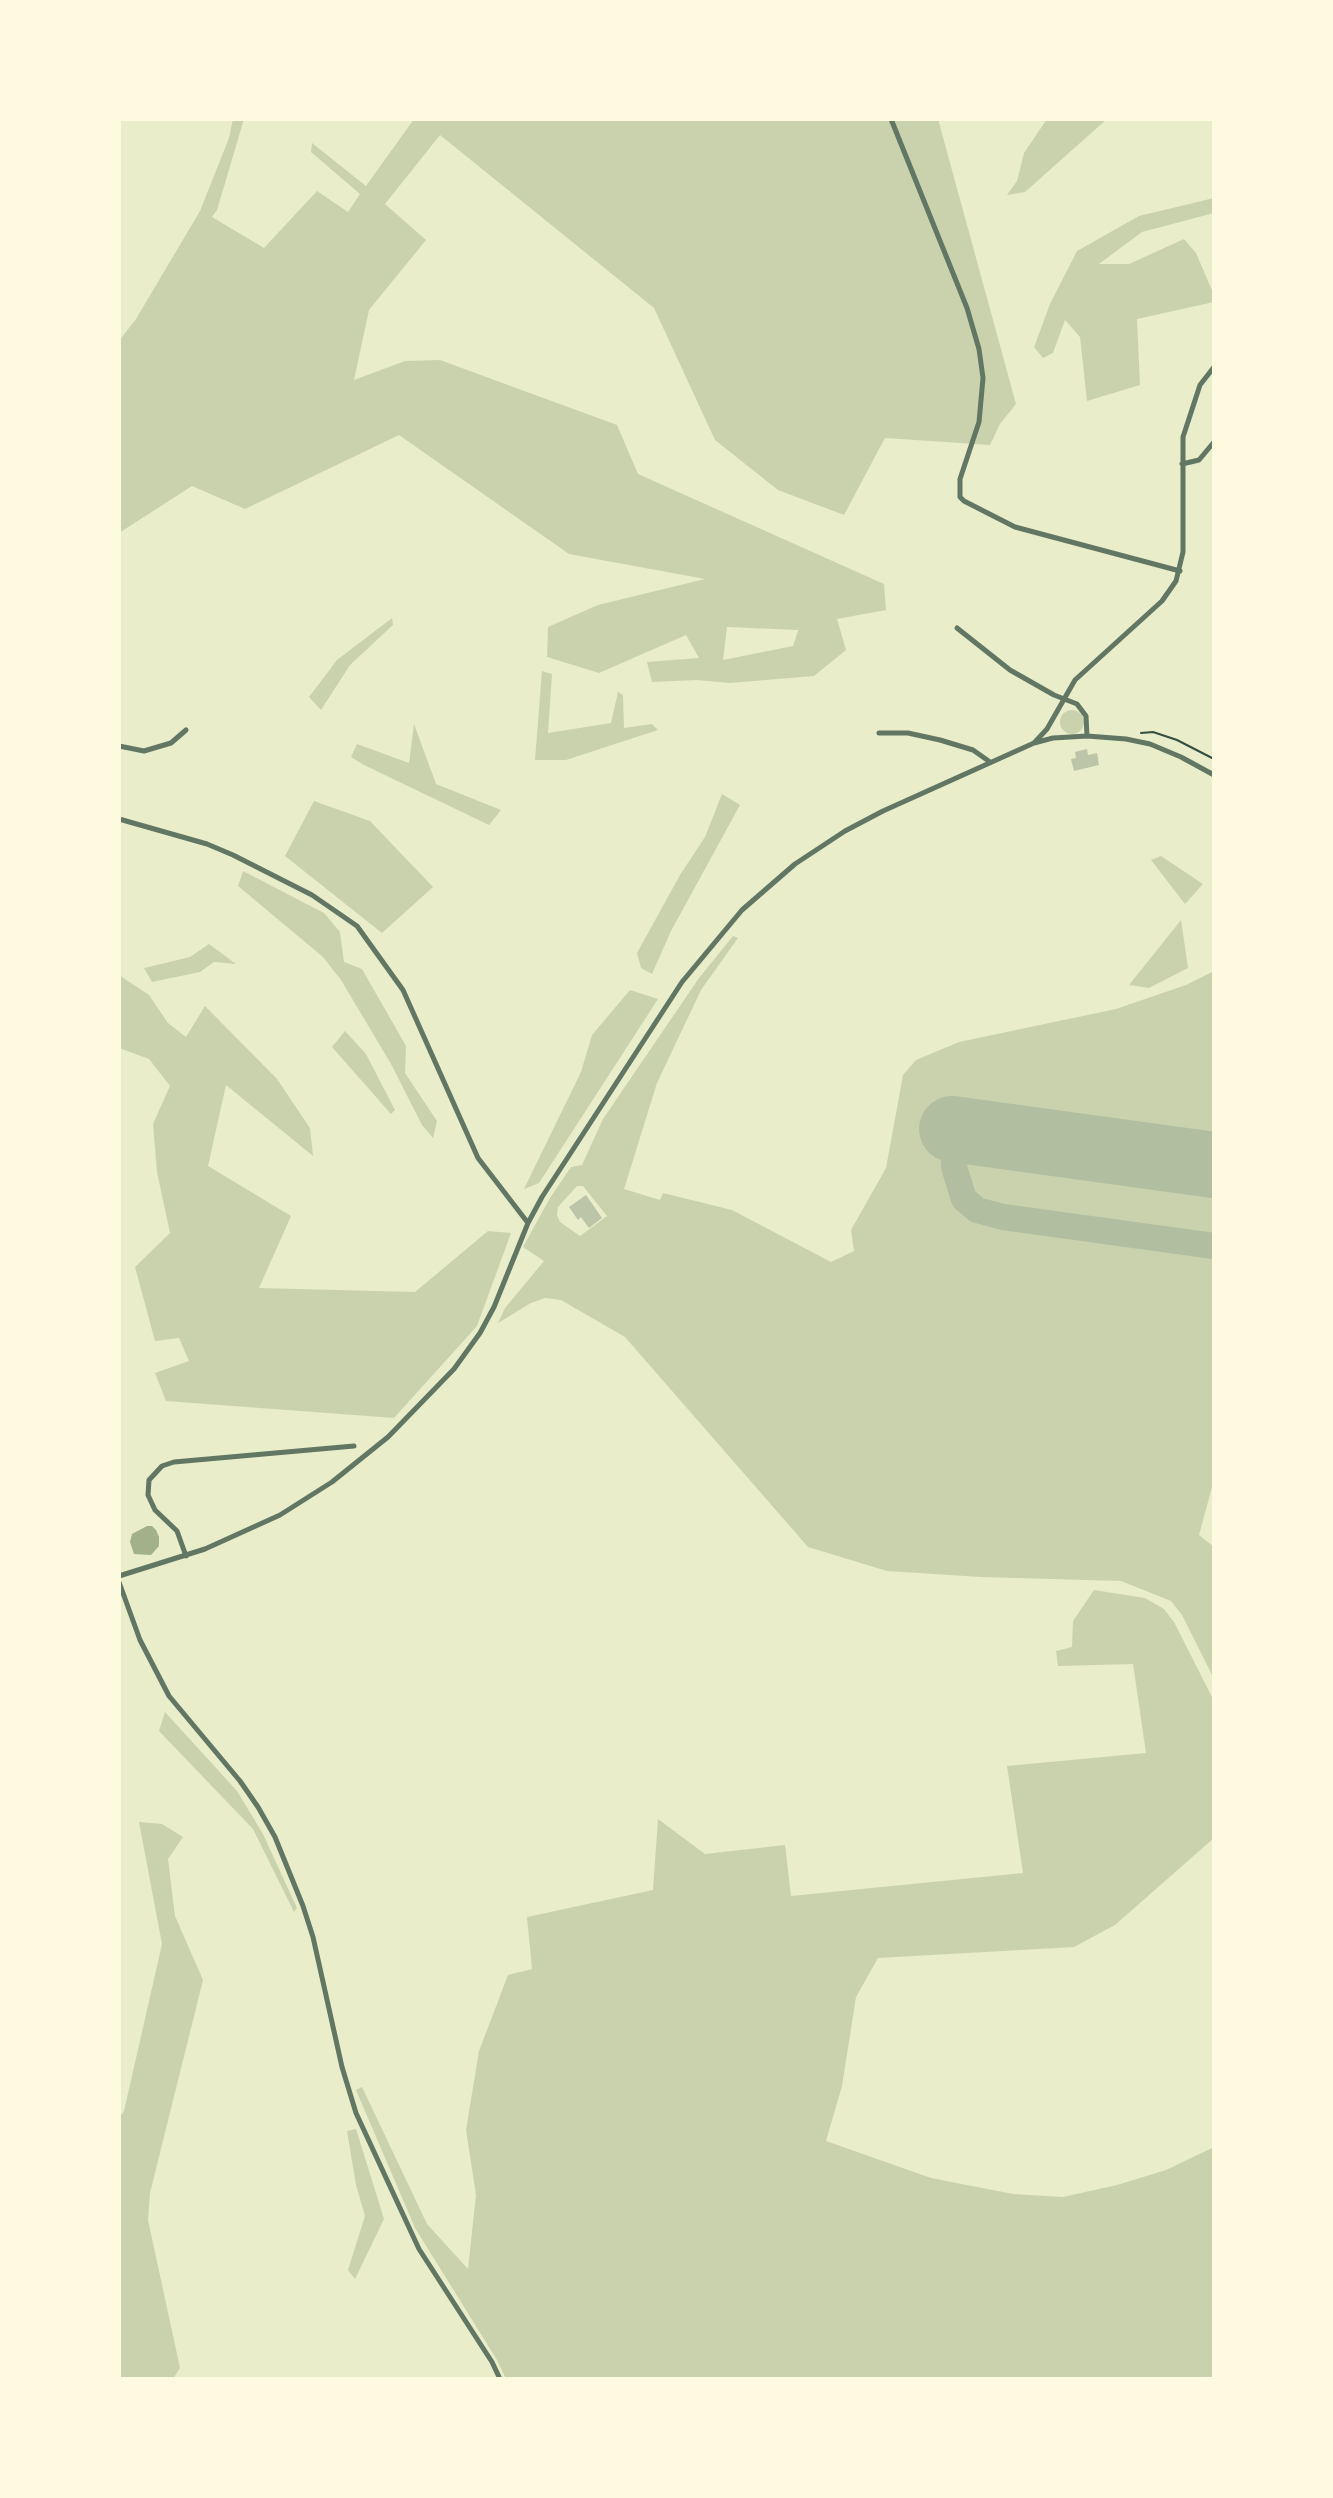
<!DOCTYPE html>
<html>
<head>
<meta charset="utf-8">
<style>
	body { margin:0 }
	#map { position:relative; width:1333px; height:2498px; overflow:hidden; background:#e9edc9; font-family:"Playfair Display",serif }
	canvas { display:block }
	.frame { position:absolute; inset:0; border:121px solid #fefae0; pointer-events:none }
</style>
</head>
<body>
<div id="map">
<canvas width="1333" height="2498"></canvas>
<div class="frame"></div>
</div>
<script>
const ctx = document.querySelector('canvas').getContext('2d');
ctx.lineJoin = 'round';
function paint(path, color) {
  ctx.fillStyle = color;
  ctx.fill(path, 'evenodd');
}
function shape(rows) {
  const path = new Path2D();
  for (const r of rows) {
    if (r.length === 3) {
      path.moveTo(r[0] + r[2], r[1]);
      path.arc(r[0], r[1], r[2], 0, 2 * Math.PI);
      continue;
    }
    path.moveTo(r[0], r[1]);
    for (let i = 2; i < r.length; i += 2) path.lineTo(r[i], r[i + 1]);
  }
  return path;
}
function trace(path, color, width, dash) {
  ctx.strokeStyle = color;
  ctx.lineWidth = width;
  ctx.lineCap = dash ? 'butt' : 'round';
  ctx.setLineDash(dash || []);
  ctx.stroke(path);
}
const green = shape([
	[233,119,244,119,217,210,212,217,264,248,317,191,348,212,360,194,311,152,312,143,366,186,414,119,938,119,1016,404,1000,424,990,445,885,438,844,515,778,490,715,440,654,308,440,135,385,204,426,240,369,310,354,380,405,361,440,360,617,425,638,474,884,584,886,610,837,619,846,650,814,676,730,683,697,680,652,682,647,662,699,658,686,635,599,673,547,657,548,627,598,605,705,579,569,554,399,435,245,509,192,486,119,533,119,341,136,319,200,211,229,138],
	[727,627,798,630,798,631,793,646,723,660],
	[1047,119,1107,119,1025,192,1007,195,1017,181,1024,153],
	[1214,198,1214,213,1142,232,1099,264,1129,264,1184,239,1196,253,1214,295,1214,302,1137,319,1140,385,1087,401,1080,337,1065,320,1053,353,1043,358,1034,347,1050,304,1077,251,1139,216],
	[392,618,393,625,350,665,321,710,309,697,337,660],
	[542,671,552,674,548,733,611,723,618,692,623,695,624,728,652,724,658,730,566,760,535,760],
	[1072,722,12],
	[414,724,436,784,501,810,489,825,364,765,351,757,357,744,409,763],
	[722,794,740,805,671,931,652,974,641,968,637,953,680,875,705,837],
	[314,801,370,821,433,887,382,933,285,856],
	[1161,856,1203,884,1185,904,1151,860],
	[243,871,324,913,340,932,344,962,362,969,406,1046,405,1073,437,1121,433,1138,422,1125,391,1064,341,980,323,957,238,886],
	[1181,920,1188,968,1149,988,1129,985],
	[733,936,738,938,701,990,657,1083,624,1189,660,1200,663,1193,732,1210,831,1262,854,1251,851,1230,886,1168,903,1075,916,1060,959,1042,1116,1009,1186,985,1214,971,1214,1480,1199,1535,1214,1547,1214,1679,1182,1615,1171,1601,1121,1581,981,1577,887,1571,808,1547,625,1337,561,1300,545,1298,531,1303,498,1323,505,1308,544,1261,523,1247,550,1198,571,1167,582,1165,603,1119,699,978],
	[577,1186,583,1186,607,1216,580,1236,560,1222,557,1215,558,1207],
	[209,944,236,964,214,962,200,972,152,982,144,968,190,957],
	[119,975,149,995,168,1023,186,1037,205,1006,277,1079,310,1128,313,1156,226,1085,208,1166,291,1216,259,1288,415,1292,488,1231,511,1233,477,1326,394,1418,166,1401,155,1373,189,1361,179,1338,155,1341,135,1267,170,1233,157,1172,153,1124,170,1086,149,1059,119,1048],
	[630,990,658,999,539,1183,524,1189,581,1072,592,1035],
	[345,1031,366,1054,395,1110,391,1114,332,1047],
	[1094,1590,1145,1598,1164,1609,1174,1622,1214,1701,1214,1838,1115,1925,1074,1947,878,1958,856,1997,842,2086,826,2141,931,2178,1013,2194,1063,2197,1117,2185,1166,2170,1214,2147,1214,2379,506,2379,497,2360,415,2228,356,2090,362,2087,427,2224,468,2269,476,2195,466,2130,479,2051,508,1975,532,1969,527,1917,653,1890,658,1819,705,1854,785,1845,791,1896,1023,1873,1007,1766,1146,1753,1133,1664,1058,1666,1056,1651,1072,1647,1073,1621],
	[165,1712,237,1791,263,1834,297,1908,294,1912,253,1829,159,1731],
	[139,1822,162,1824,183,1837,168,1859,175,1916,203,1980,150,2193,148,2220,180,2368,173,2379,119,2379,119,2118,124,2111,162,1944],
	[356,2129,384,2219,355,2279,348,2270,365,2216,356,2185,347,2131]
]);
const water = shape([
	[147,1526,152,1526,156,1530,159,1537,159,1546,151,1555,134,1554,130,1542,132,1534]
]);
const taxiway = shape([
	[965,1131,954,1158,954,1167,964,1199,977,1210,1003,1217,1214,1246]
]);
const runway = shape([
	[952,1129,1214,1165]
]);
const building = shape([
	[1087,749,1088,755,1097,753,1099,765,1074,771,1071,759,1076,758,1075,752],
	[586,1195,602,1218,589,1228,581,1217,578,1220,569,1207]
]);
const path = shape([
	[1141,733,1153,732,1177,740,1214,759]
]);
const minor = shape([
	[891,119,967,308,979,349,983,378,979,422,960,479,960,497,964,501,1015,527,1180,571],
	[1182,464,1199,460,1214,442],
	[957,628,1010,670,1054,695,1077,704,1086,716,1087,736],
	[879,733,908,733,940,740,973,750,990,762],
	[1034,743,1053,738,1087,736,1126,739,1150,744,1181,757,1214,775],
	[119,746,144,751,171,743,186,730],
	[119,819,207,844,233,855,312,895,357,926,403,990,478,1158,528,1223],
	[186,1556,177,1531,155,1510,148,1495,149,1480,162,1466,174,1462,354,1446],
	[119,1576,205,1549,280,1515,332,1482,388,1437,454,1369,480,1333,494,1307,528,1223,542,1197,682,982,742,910,795,864,845,831,883,811,1034,743,1047,729,1075,680,1162,601,1176,581,1183,552,1183,437,1200,385,1214,367],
	[119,1582,140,1640,169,1696,240,1781,258,1807,275,1837,303,1906,313,1937,342,2067,356,2113,419,2249,492,2362,500,2379]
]);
paint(green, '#cad2ad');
paint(water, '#a3b18a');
trace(taxiway, '#b2bea0', 26);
trace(runway, '#b2bea0', 66);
paint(building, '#bcc5a7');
trace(path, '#344e41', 2);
trace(minor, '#617663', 5);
</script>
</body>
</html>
